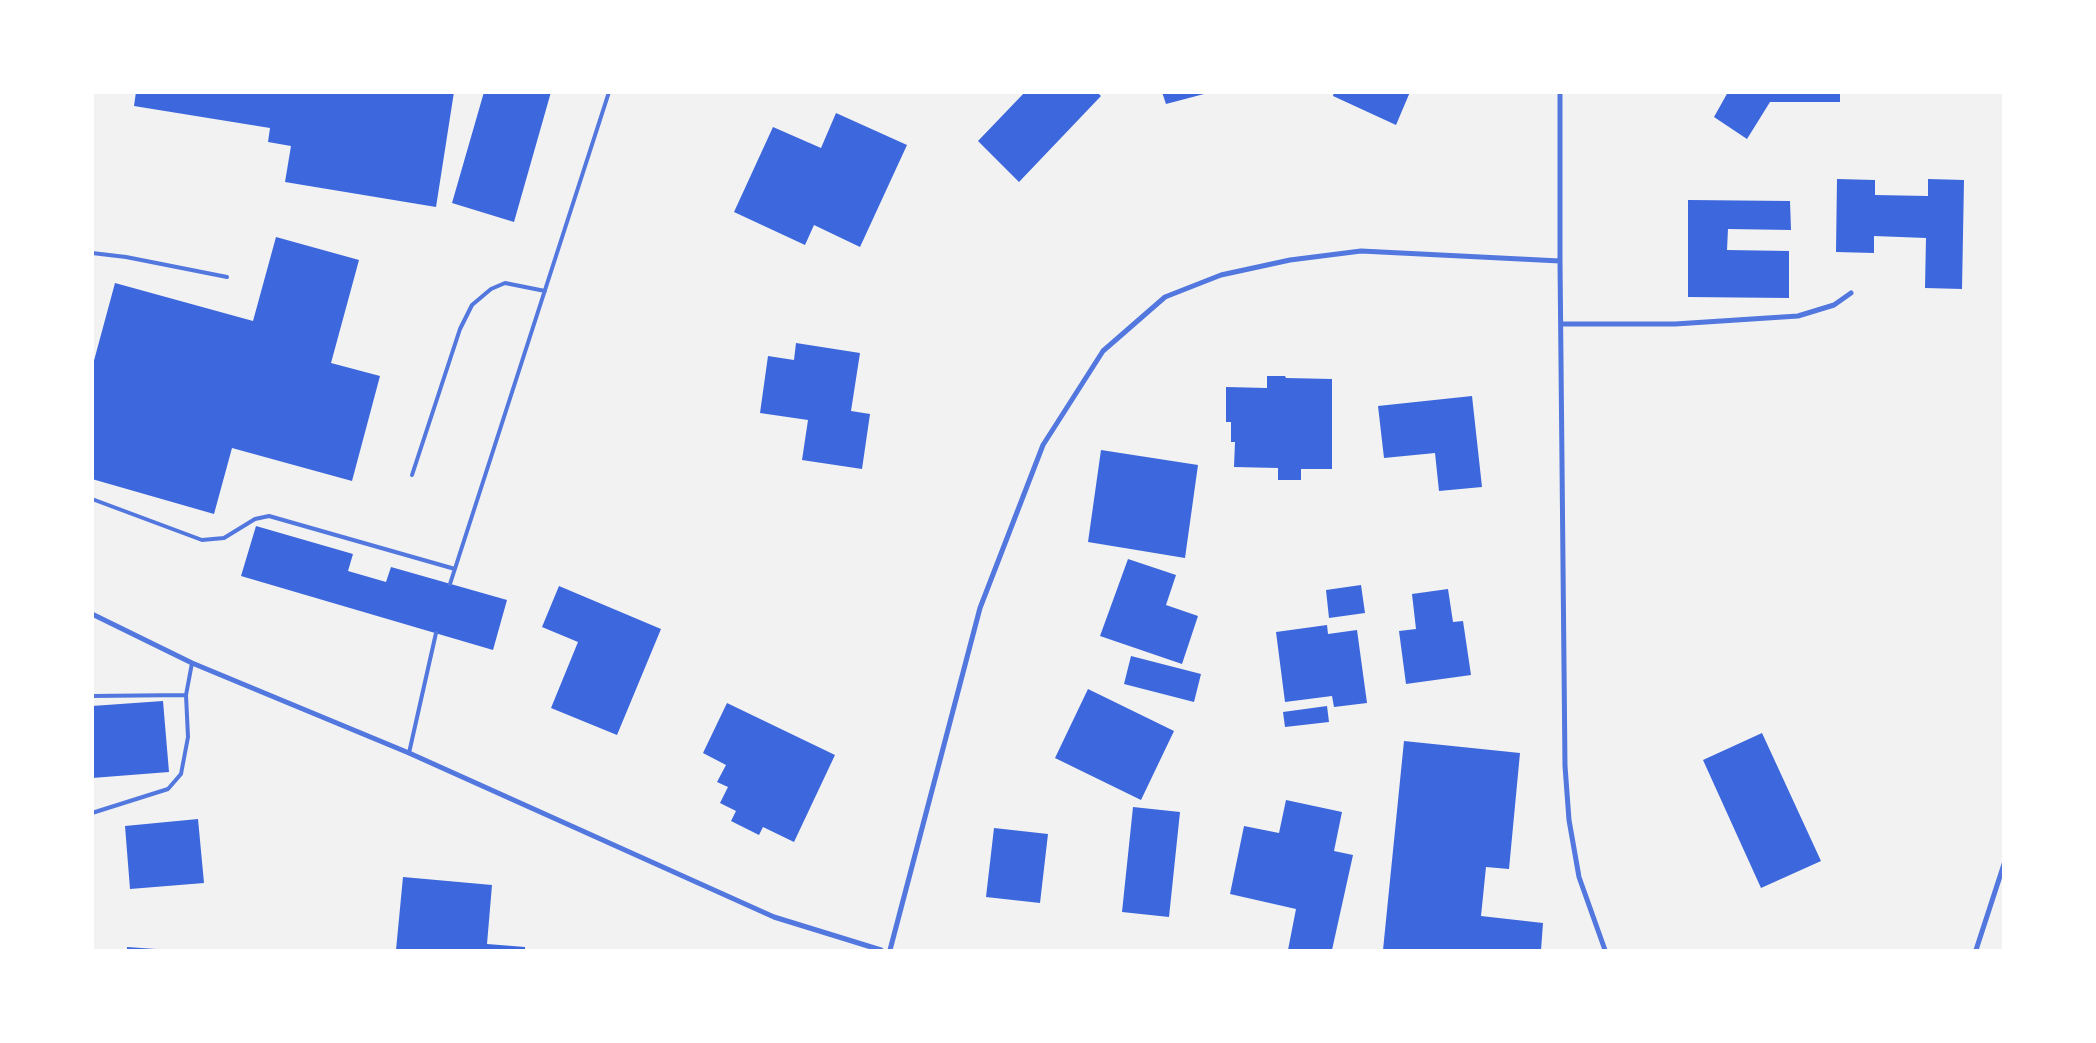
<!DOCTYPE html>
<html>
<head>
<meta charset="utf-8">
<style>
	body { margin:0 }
	#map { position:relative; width:2096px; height:1043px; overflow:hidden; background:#f2f2f2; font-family:"Work Sans",sans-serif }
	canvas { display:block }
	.frame { position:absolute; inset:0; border:94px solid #fff; pointer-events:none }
</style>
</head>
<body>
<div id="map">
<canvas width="2096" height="1043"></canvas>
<div class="frame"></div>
</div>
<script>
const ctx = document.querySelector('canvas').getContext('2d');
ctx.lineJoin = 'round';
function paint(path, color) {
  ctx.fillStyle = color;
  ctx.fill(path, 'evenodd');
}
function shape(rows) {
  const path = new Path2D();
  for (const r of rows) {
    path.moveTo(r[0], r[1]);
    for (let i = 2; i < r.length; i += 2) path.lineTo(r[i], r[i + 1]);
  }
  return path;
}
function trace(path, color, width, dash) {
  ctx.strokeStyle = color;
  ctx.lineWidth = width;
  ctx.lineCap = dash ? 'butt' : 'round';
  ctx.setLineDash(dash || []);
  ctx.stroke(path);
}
const building = shape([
	[136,92,454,92,436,207,285,182,291,146,268,142,270,128,134,106],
	[484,92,551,92,514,222,452,203],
	[1025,92,1097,92,1101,96,1019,182,978,141],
	[1162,92,1203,92,1204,94,1166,104],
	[1334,92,1410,92,1396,125,1333,96],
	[1728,92,1840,92,1840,102,1770,102,1747,139,1714,117],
	[836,113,907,145,860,247,814,225,805,245,734,212,773,127,821,148],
	[1837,179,1875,180,1875,195,1928,196,1928,179,1964,180,1962,289,1925,288,1926,238,1874,236,1874,253,1836,252],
	[1688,200,1790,201,1791,230,1728,229,1727,250,1789,251,1789,298,1688,297],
	[276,237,359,260,331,363,380,376,352,481,232,448,214,514,92,479,92,368,115,283,253,321],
	[796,343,860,353,851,411,870,414,862,469,802,460,808,420,760,413,768,356,794,360],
	[1267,376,1285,376,1286,378,1332,379,1332,469,1301,469,1301,480,1278,480,1278,468,1234,467,1235,442,1231,442,1231,422,1226,422,1226,387,1267,388],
	[1472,396,1482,487,1439,491,1435,453,1384,458,1378,406],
	[1101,450,1198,465,1185,558,1088,542],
	[256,526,353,554,348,571,386,582,391,567,507,600,493,650,241,576],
	[1128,559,1176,575,1166,605,1198,616,1182,664,1100,636],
	[1361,585,1365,613,1329,618,1326,590],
	[559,586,661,629,617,735,551,708,578,642,542,627],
	[1448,589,1453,622,1463,621,1471,675,1406,684,1399,631,1416,629,1412,594],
	[1327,625,1328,634,1357,630,1367,703,1334,707,1332,696,1285,702,1276,632],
	[1131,656,1201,674,1194,702,1124,684],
	[1088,689,1174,731,1141,800,1055,758],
	[163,701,169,772,92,778,92,706],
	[727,703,835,755,794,842,763,827,759,835,731,821,736,811,720,803,728,787,717,782,726,765,703,753],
	[1327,706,1329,722,1285,727,1283,712],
	[1762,733,1821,861,1761,888,1703,760],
	[1404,741,1520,753,1509,869,1486,867,1481,916,1543,923,1541,950,1383,950],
	[1286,800,1342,812,1334,851,1353,855,1332,950,1288,950,1296,909,1230,894,1244,826,1279,833],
	[1133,807,1180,812,1169,917,1122,912],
	[198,819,204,883,130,889,125,826],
	[994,828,1048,834,1040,903,986,897],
	[403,877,492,885,487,944,525,947,525,950,396,950],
	[127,947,156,949,156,950,127,950]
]);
const service = shape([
	[92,253,126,257,227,277],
	[412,475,460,329,472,305,491,289,505,283,545,291],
	[92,499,202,540,224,538,255,519,269,516,455,569],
	[450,584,609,92],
	[92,696,186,695],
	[409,753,436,633],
	[92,813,168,789,181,774,188,737,186,695,192,663]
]);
const minor = shape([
	[1560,92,1560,261,1565,766,1569,820,1579,877,1605,950],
	[1561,324,1675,324,1798,316,1834,305,1851,293],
	[92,614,192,663,409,753,774,917,881,950],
	[890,950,980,608,1043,445,1103,351,1165,297,1221,275,1290,260,1361,251,1560,261],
	[1976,950,2004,864]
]);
paint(building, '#3d67dc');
trace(service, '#5277de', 4);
trace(minor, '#5277de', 5);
</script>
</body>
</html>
